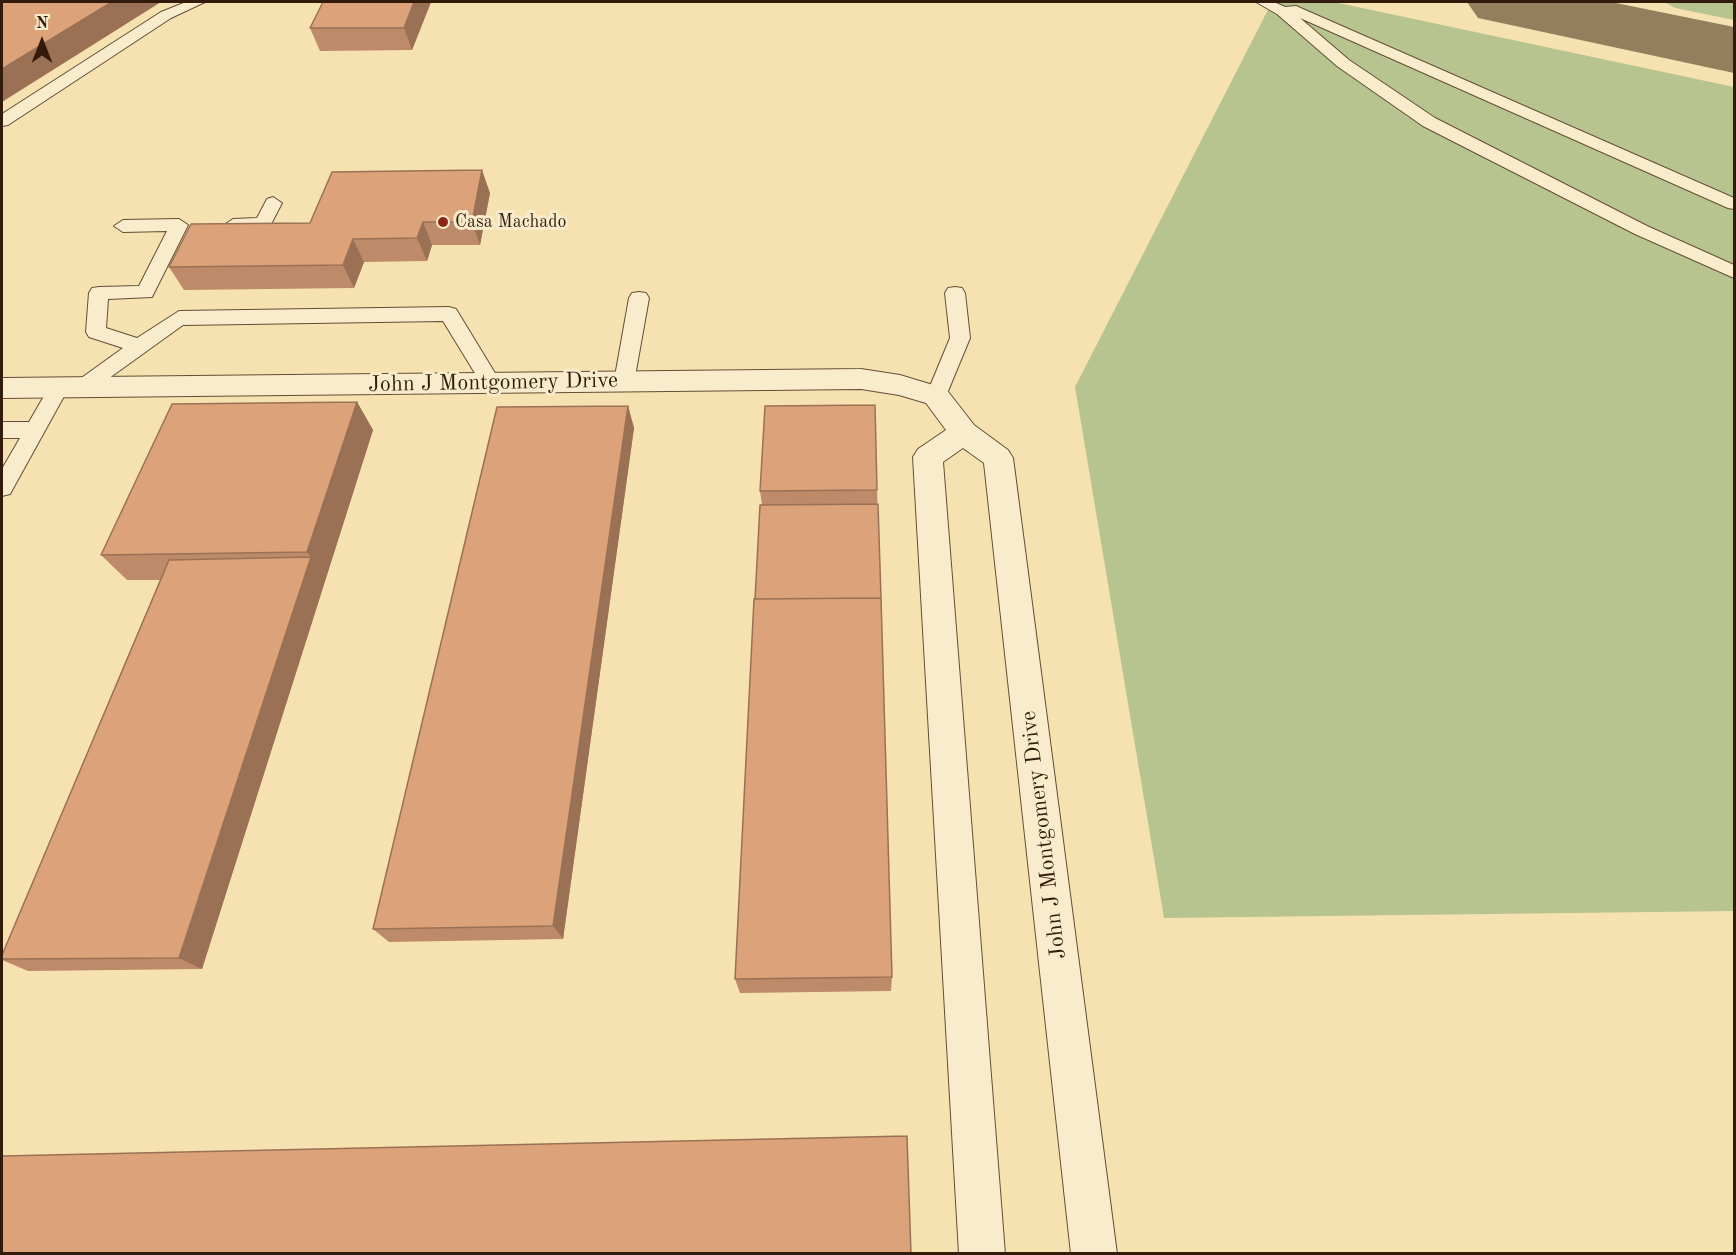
<!DOCTYPE html>
<html>
<head>
<meta charset="utf-8">
<style>
	body { margin:0 }
	#map { position:relative; width:1736px; height:1255px; overflow:hidden; background:#f6e2b1; font-family:"Old Standard TT",serif }
	canvas { display:block }
	.frame { position:absolute; inset:0; border:3px solid #331b0c; pointer-events:none }
	.north { position:absolute; left:12px; top:12px; width:60px; height:60px; -webkit-text-stroke:4px #f9eccc; paint-order:stroke; rotate:0deg; font-size:16px; font-weight:700; line-height:24px; text-align:center; color:#331b0c }
	.north::after { content:''; display:block; margin:auto; width:21px; height:27px; background:#331b0c; clip-path:polygon(50% 0,100% 100%,50% 72%,0 100%) }
</style>
</head>
<body>
<div id="map">
<canvas width="1736" height="1255"></canvas>
<div class="frame"></div>
<div class="north">N</div>
</div>
<script>
const ctx = document.querySelector('canvas').getContext('2d');
ctx.lineJoin = 'round';
function paint(path, color) {
  ctx.fillStyle = color;
  ctx.fill(path, 'evenodd');
}
function shape(rows) {
  const path = new Path2D();
  for (const r of rows) {
    path.moveTo(r[0], r[1]);
    for (let i = 2; i < r.length; i += 2) path.lineTo(r[i], r[i + 1]);
  }
  return path;
}
function trace(path, color, width, dash) {
  ctx.strokeStyle = color;
  ctx.lineWidth = width;
  ctx.lineCap = dash ? 'butt' : 'round';
  ctx.setLineDash(dash || []);
  ctx.stroke(path);
}
function label(font, color, halo, rows, align = 'center') {
  ctx.font = font + ' "Old Standard TT",serif';
  ctx.lineWidth = 6;
  ctx.setLineDash([]);
  ctx.textBaseline = 'middle';
  ctx.strokeStyle = halo;
  ctx.fillStyle = color;
  for (const [text, x, y, turn = 0] of rows) {
    ctx.save();
    ctx.translate(x, y);
    ctx.rotate((+turn || 0) * Math.PI / 180);
    ctx.textAlign = isNaN(turn) ? turn : align;
    if (halo) ctx.strokeText(text, 0, 0);
    ctx.fillText(text, 0, 0);
    ctx.restore();
  }
}
const green = shape([
	[1272,2,1334,2,1734,87,1734,911,1164,918,1075,387],
	[1664,2,1734,2,1734,20,1675,8]
]);
const taxiway = shape([
	[1467,2,1611,2,1734,27,1734,73,1478,18,1467,2]
]);
const service = shape([
	[186,2,205,2,171,18,8,125,2,126,2,114,161,12,186,2],
	[1256,2,1274,2,1285,7,1296,6,1734,198,1734,209,1728,208,1300,18,1349,60,1435,118,1647,226,1734,265,1734,278,1635,234,1423,126,1337,66,1277,14,1256,2],
	[273,197,282,203,269,228,233,231,224,225,233,219,257,218,267,199,273,197],
	[179,219,188,225,152,297,108,299,106,328,137,338,179,311,449,307,456,309,501,383,498,388,491,390,484,388,443,321,183,325,87,394,80,396,73,394,70,389,73,384,123,348,89,337,86,332,89,293,92,288,99,287,139,286,167,231,123,232,114,226,123,220,179,219],
	[955,287,962,288,965,293,970,338,946,396,943,401,936,403,929,401,926,396,950,338,945,293,948,288,955,287],
	[639,292,646,293,649,298,634,382,631,387,624,389,617,387,614,382,629,298,632,293,639,292],
	[58,382,65,384,68,389,10,494,2,496,2,469,20,438,2,438,2,422,29,422,51,384,58,382]
]);
const tertiary = shape([
	[861,369,900,375,946,389,974,425,1008,450,1013,458,1117,1254,1071,1254,984,463,963,448,943,462,1005,1254,959,1254,913,457,918,449,946,430,926,403,899,395,861,389,2,398,2,378,861,369]
]);
const wall = shape([
	[323,2,431,2,412,50,320,51,310,28],
	[490,193,480,245,432,245,427,261,364,262,354,288,184,290,169,267,310,223],
	[357,402,373,430,202,969,28,971,2,960,2,955,160,580,127,580,101,555],
	[628,406,634,428,563,939,389,942,373,929],
	[877,490,892,977,891,991,740,993,735,979,755,599,762,505,760,491]
]);
const shadedWall = shape([
	[112,2,161,2,2,102,2,69],
	[414,2,431,2,412,50,404,28],
	[482,170,490,193,480,245,472,222],
	[423,222,432,245,427,261,417,238],
	[353,239,364,262,354,288,343,265],
	[357,402,373,430,326,578,307,552],
	[628,406,634,428,563,939,553,926],
	[311,557,326,578,202,969,179,958]
]);
const building = shape([
	[2,2,112,2,2,69,2,2],
	[323,2,414,2,404,28,310,28,323,2],
	[482,170,472,222,423,222,417,238,353,239,343,265,169,267,191,224,310,223,332,172,482,170],
	[357,402,307,552,101,555,172,404,357,402],
	[875,405,877,490,760,491,765,406,875,405],
	[628,406,553,926,373,929,497,407,628,406],
	[878,504,881,598,755,599,760,505,878,504],
	[311,557,179,958,2,959,2,955,169,560,311,557],
	[881,598,892,977,735,979,754,599,881,598],
	[907,1136,911,1254,2,1254,2,1156,907,1136]
]);
const markers = [
	[443,222,6,"#8f2418"]
];
const farPoinames = [
	["Casa Machado",455,222]
];
const streetNames = [
	["John J Montgomery Drive",493,383,-1],
	["John J Montgomery Drive",1044,835,-97]
];
paint(green, '#b7c48f');
paint(taxiway, '#947e5e');
trace(service, '#644d35', 2);
trace(tertiary, '#644d35', 2);
paint(service, '#f9eccc');
paint(tertiary, '#f9eccc');
paint(wall, '#bd8b69');
paint(shadedWall, '#9a7155');
paint(building, '#dca27a');
trace(building, '#9a7155', 1.5);
for (const [x, y, r, color] of markers) {
  const dot = new Path2D();
  dot.arc(x, y, r, 0, 2 * Math.PI);
  ctx.fillStyle = color;
  ctx.fill(dot);
  trace(dot, '#f9eccc', 2);
}
label('18px', '#331b0c', '#f9eccc', farPoinames, 'left');
label('22px', '#331b0c', '#f9eccc', streetNames);
</script>
</body>
</html>
